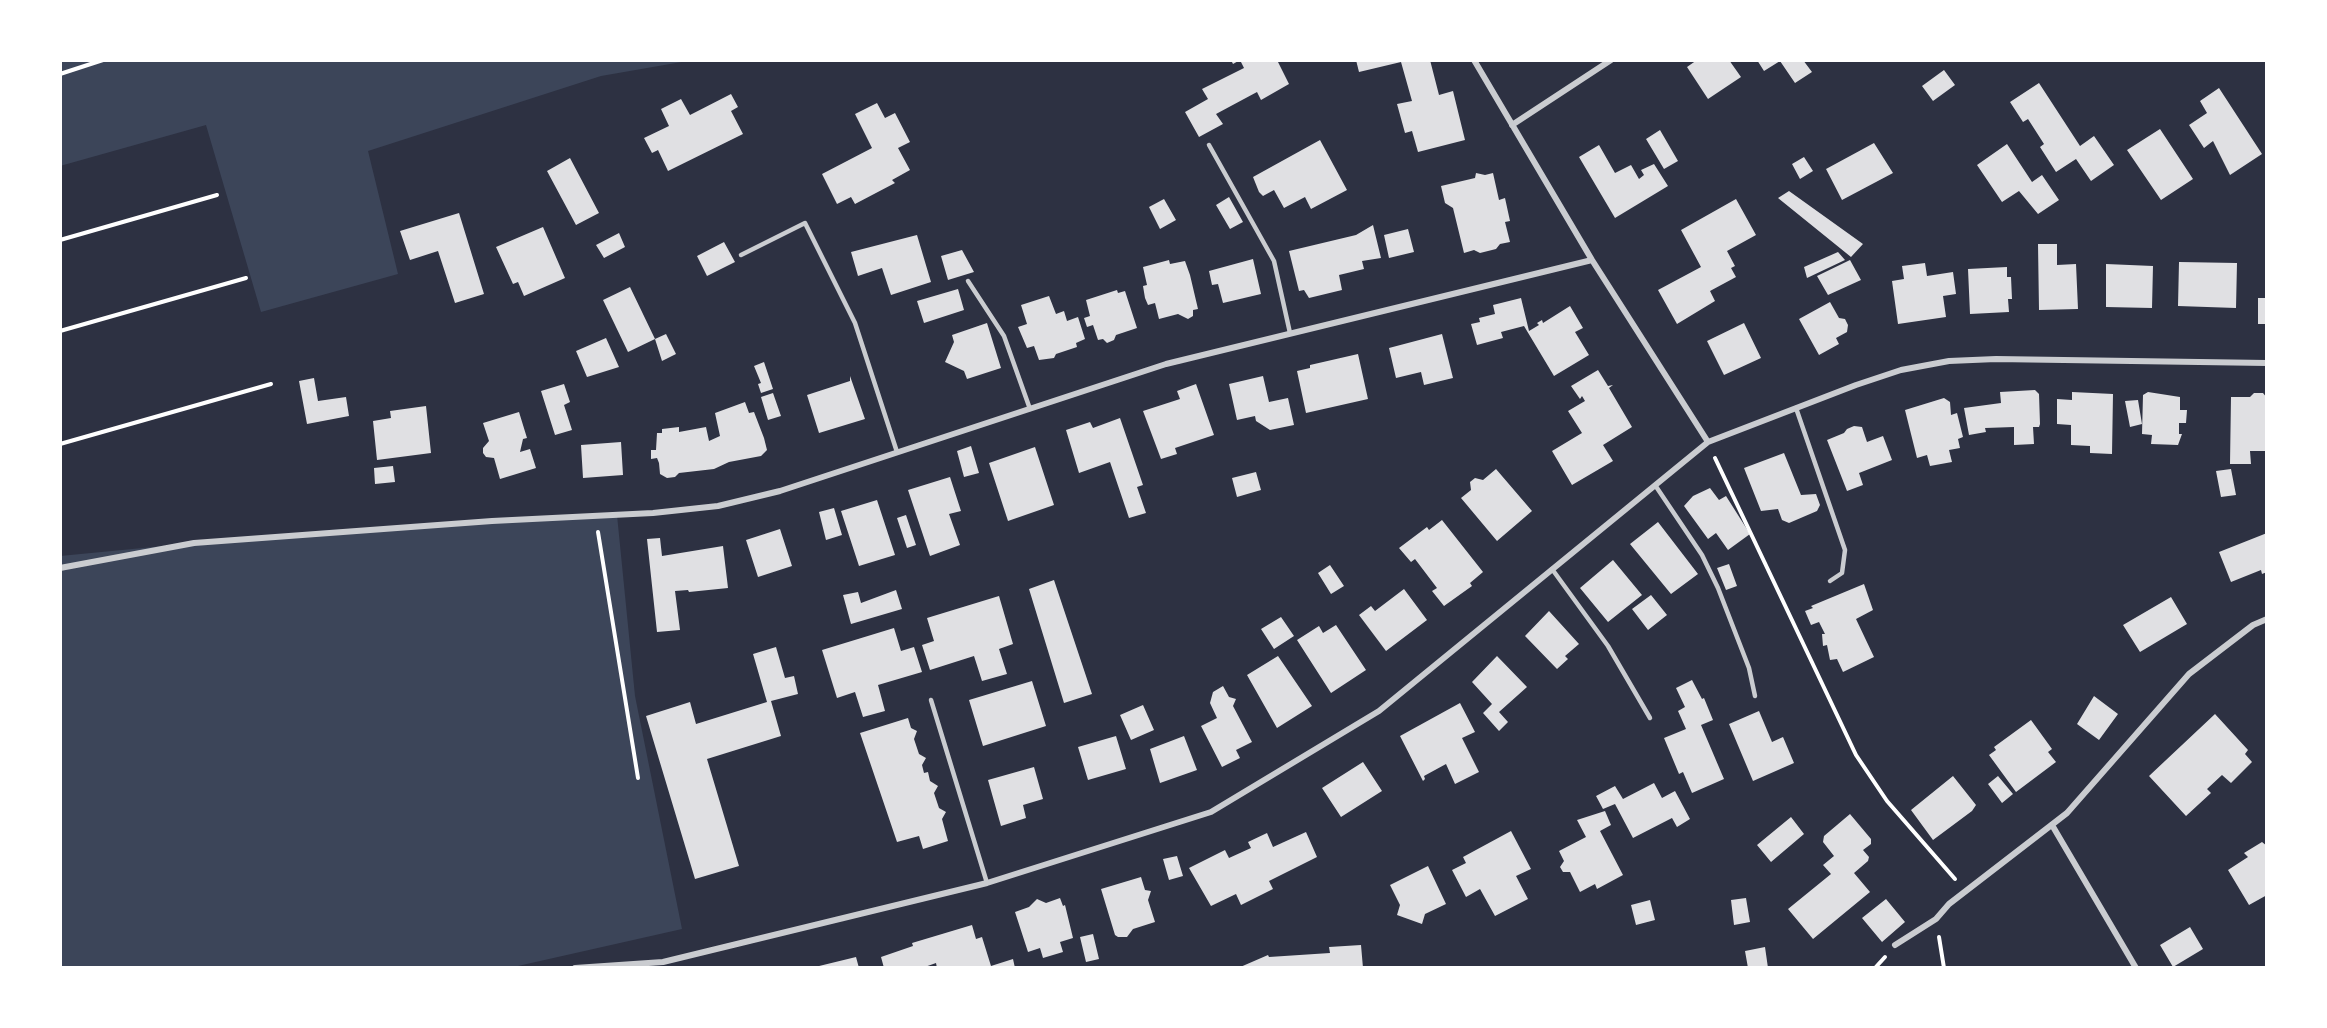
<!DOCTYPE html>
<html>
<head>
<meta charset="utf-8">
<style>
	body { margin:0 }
	#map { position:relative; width:2327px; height:1028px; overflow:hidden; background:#2d3142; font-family:Lato,sans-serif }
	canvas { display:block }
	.frame { position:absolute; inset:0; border:62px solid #fff; pointer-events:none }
</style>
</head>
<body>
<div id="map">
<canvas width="2327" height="1028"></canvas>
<div class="frame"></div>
</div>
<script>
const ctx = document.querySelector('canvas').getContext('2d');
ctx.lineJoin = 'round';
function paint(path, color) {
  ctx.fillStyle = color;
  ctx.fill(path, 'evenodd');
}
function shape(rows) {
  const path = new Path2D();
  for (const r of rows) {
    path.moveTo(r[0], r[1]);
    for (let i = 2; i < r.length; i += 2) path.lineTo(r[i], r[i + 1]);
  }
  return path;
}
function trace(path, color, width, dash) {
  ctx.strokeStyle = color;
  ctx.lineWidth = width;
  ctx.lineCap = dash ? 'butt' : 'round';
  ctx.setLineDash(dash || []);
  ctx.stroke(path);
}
const green = shape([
	[60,60,693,60,601,76,368,151,398,274,261,312,206,125,60,166],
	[617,515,635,696,682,929,509,968,60,968,60,556,329,530]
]);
const building = shape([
	[1235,60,1277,60,1289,84,1261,100,1257,92,1216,114,1223,124,1199,137,1185,112,1208,99,1202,89,1244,68,1240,60,1233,64,1232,62],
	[1356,60,1430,60,1439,95,1453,91,1465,140,1418,152,1412,131,1405,133,1397,104,1412,101,1401,62,1359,72],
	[1697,60,1729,60,1741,77,1708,99,1687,67],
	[1757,60,1803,60,1812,72,1795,83,1780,61,1764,71],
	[1944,70,1955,85,1933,101,1922,86],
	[2039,83,2080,146,2094,136,2114,165,2091,181,2076,159,2056,172,2040,147,2044,144,2028,119,2023,122,2010,102],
	[2219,88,2262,154,2230,175,2213,141,2204,148,2189,125,2207,113,2200,101],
	[731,94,738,107,731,111,743,134,668,171,658,150,652,153,644,138,669,126,661,109,681,99,690,115],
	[877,103,885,118,895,113,910,142,898,148,910,170,892,180,895,183,855,204,851,197,837,204,822,174,872,148,855,114],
	[2160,129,2193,179,2161,200,2127,150],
	[1660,130,1678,161,1664,169,1646,139],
	[1320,140,1347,190,1311,209,1305,197,1284,208,1274,190,1263,196,1259,192,1253,177],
	[1874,143,1893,173,1842,200,1826,169],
	[2007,144,2032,182,2042,175,2059,200,2038,214,2019,191,2002,202,1977,165],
	[1599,145,1615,173,1631,165,1639,179,1644,175,1641,170,1654,164,1668,186,1615,218,1579,157],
	[1804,157,1813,171,1800,179,1792,164],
	[570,158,599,213,576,225,547,171],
	[1476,173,1485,175,1493,173,1499,200,1505,198,1510,221,1505,222,1510,242,1500,244,1496,249,1480,253,1474,250,1464,253,1453,208,1445,203,1441,186,1475,178],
	[1789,191,1863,244,1851,257,1778,198],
	[1229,197,1243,222,1230,229,1216,205],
	[1164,199,1176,220,1160,229,1149,207],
	[1736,199,1756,235,1727,251,1735,266,1731,268,1736,277,1710,291,1715,301,1677,324,1658,290,1701,267,1681,230],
	[459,213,484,294,455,303,438,251,410,260,400,231],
	[1373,225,1381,258,1362,261,1364,269,1339,275,1342,290,1309,298,1304,290,1299,291,1289,251,1356,235],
	[543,227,565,278,524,296,518,282,513,284,496,247],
	[1408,229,1414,252,1389,258,1384,235],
	[619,233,625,247,604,258,596,245],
	[917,235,931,282,891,295,882,268,858,276,851,252],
	[724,242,735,262,707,276,697,256],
	[2038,244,2057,244,2057,265,2076,264,2078,309,2039,310],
	[962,250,974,272,948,280,941,256],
	[1838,252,1845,260,1807,278,1804,267],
	[1253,259,1261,294,1223,303,1218,284,1212,285,1209,271],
	[1169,260,1170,264,1185,261,1190,275,1198,309,1193,310,1193,316,1188,319,1178,314,1159,319,1155,303,1148,305,1145,298,1143,286,1147,285,1143,267],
	[1850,260,1861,280,1828,295,1817,276],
	[2179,262,2237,263,2236,308,2178,306],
	[1925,263,1927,276,1953,272,1956,294,1943,296,1946,317,1898,324,1892,281,1904,279,1902,266],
	[2106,264,2153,266,2152,308,2106,307],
	[2007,267,2007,277,2011,277,2012,299,2008,299,2009,312,1970,314,1968,269],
	[630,287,655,339,628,352,603,300],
	[958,289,964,310,924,323,917,301],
	[1117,290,1118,293,1125,291,1137,328,1116,335,1114,340,1107,343,1103,339,1098,340,1093,325,1087,327,1084,318,1090,316,1086,300],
	[1049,296,1056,314,1064,311,1067,321,1078,317,1085,339,1076,343,1077,347,1056,354,1054,358,1039,360,1034,346,1027,348,1018,327,1027,324,1021,305],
	[1521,298,1529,331,1539,325,1537,323,1542,320,1543,323,1570,306,1583,328,1575,332,1589,355,1554,376,1524,326,1501,332,1503,338,1477,345,1471,324,1480,322,1479,318,1495,314,1493,305],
	[2258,298,2267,298,2267,324,2258,324],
	[1830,302,1839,318,1845,319,1848,325,1847,332,1836,338,1839,344,1819,355,1799,319],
	[987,323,1001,368,967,379,964,371,945,362,954,342,952,335],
	[1744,323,1761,358,1724,375,1707,341],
	[666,334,676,354,662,361,655,339],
	[1442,334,1453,378,1424,385,1421,372,1396,378,1389,348],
	[606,338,619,367,587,377,576,351],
	[1358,354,1368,399,1306,413,1297,371,1310,368,1310,365],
	[764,362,773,389,761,393,758,384,761,383,754,366],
	[1598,370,1608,386,1613,385,1609,388,1632,427,1603,445,1613,461,1572,485,1552,451,1582,433,1568,411,1585,401,1582,396,1580,399,1571,386],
	[850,376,865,419,819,433,807,395,850,381],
	[1263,376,1269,402,1288,398,1294,425,1270,430,1256,421,1255,416,1237,420,1229,384],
	[314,378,318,401,346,397,349,416,307,424,299,381],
	[564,384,570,402,564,405,572,430,555,435,541,391],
	[1196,384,1214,435,1175,448,1177,454,1161,459,1143,411,1180,399,1177,391],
	[2035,390,2039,394,2040,424,2039,427,2033,427,2034,444,2014,445,2014,427,1985,428,1986,432,1969,435,1964,408,2001,403,2000,392],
	[2072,392,2113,394,2112,454,2090,453,2090,446,2071,445,2071,425,2057,424,2057,399,2072,400],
	[2148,392,2180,397,2180,410,2187,410,2186,423,2179,423,2179,434,2182,434,2178,445,2151,444,2152,435,2142,434,2143,395],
	[773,393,781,416,768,420,761,397],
	[2254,393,2263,393,2267,398,2267,451,2250,451,2251,464,2230,464,2231,397,2250,397],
	[1944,398,1950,402,1951,415,1957,413,1963,437,1958,439,1960,448,1949,450,1952,462,1930,466,1927,455,1917,458,1905,410],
	[2138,400,2142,424,2130,427,2125,401],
	[745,402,749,413,754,412,764,438,767,450,761,456,729,462,714,469,679,473,675,477,667,478,660,474,659,463,657,458,651,459,651,450,656,450,657,433,662,433,662,429,679,427,679,432,706,427,709,441,720,436,715,413],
	[426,406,431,453,377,460,373,421,391,418,390,411],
	[519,412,527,438,523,439,520,452,530,449,536,468,500,479,494,458,486,457,483,453,483,448,489,441,483,423],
	[1120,418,1143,485,1137,487,1146,513,1129,518,1110,462,1079,473,1066,430,1090,422,1093,428],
	[1854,426,1862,427,1867,442,1883,436,1892,460,1859,473,1863,485,1847,491,1827,440,1844,433,1847,429],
	[621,442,623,475,583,478,581,445],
	[971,446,979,473,964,477,957,451],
	[1035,447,1054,505,1008,521,989,463],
	[1784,453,1801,495,1816,494,1820,505,1817,511,1789,523,1782,520,1778,509,1761,511,1744,468],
	[393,466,395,482,375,484,374,468],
	[1496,469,1532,511,1497,541,1461,498,1471,490,1470,482,1475,478,1483,480],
	[2231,469,2236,495,2221,497,2216,471],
	[1256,472,1261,490,1237,497,1232,478],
	[950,477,961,511,949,514,960,545,930,556,908,490],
	[1710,488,1719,500,1726,496,1750,534,1728,550,1716,533,1708,539,1684,506,1693,496],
	[877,500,895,555,859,566,841,511],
	[834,508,842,535,826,540,819,512],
	[906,515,916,545,907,548,897,518],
	[1442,520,1483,572,1470,583,1472,586,1444,606,1432,591,1437,588,1415,559,1411,562,1399,548,1427,527,1429,530],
	[1658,522,1698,574,1671,594,1630,544],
	[780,529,792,566,758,577,746,540],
	[2267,533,2267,572,2262,574,2261,570,2231,582,2219,552],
	[660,538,662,556,723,546,728,588,689,592,688,590,675,591,680,630,657,632,647,539],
	[1613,560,1642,595,1608,622,1580,588],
	[1729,564,1737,586,1726,590,1717,568],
	[1330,565,1344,586,1331,594,1318,573],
	[1054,580,1092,694,1064,703,1029,589],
	[1864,584,1873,610,1856,619,1874,657,1843,672,1837,659,1830,660,1827,645,1823,646,1822,634,1825,634,1819,622,1811,625,1805,611,1813,608,1811,606],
	[1404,589,1427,620,1386,651,1359,615,1371,606,1375,611],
	[896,590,902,609,851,624,843,595,858,592,861,603],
	[1651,595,1667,615,1648,630,1632,609],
	[999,596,1013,644,999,649,1007,674,982,681,974,656,930,670,922,645,934,641,927,618],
	[2171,597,2187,624,2140,652,2123,625],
	[1549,611,1579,644,1565,656,1568,659,1557,669,1525,636],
	[1281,617,1294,636,1274,649,1261,629],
	[1336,625,1366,670,1331,693,1297,640,1319,626,1323,633],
	[894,628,901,651,914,647,922,672,878,685,885,711,863,717,855,692,837,698,822,650],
	[776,647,785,678,794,676,798,694,771,701,781,736,707,759,739,866,695,879,646,716,690,702,696,724,767,702,753,654],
	[1278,656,1312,706,1277,728,1247,675],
	[1497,656,1527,687,1499,712,1508,722,1499,731,1483,713,1492,704,1472,682],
	[1692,680,1702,699,1704,698,1713,720,1701,725,1724,779,1692,793,1683,772,1679,774,1664,738,1686,729,1678,711,1685,707,1676,688],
	[1032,681,1046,726,983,746,969,700],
	[1223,686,1229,697,1236,699,1233,706,1252,742,1236,750,1240,758,1222,767,1201,726,1217,718,1210,703,1213,692],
	[2094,696,2118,714,2099,740,2077,724],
	[1460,703,1475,732,1462,738,1479,772,1455,784,1446,764,1424,776,1425,779,1423,781,1400,736],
	[1143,705,1154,730,1131,740,1120,715],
	[1759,711,1772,742,1783,737,1794,763,1753,781,1729,724],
	[2215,714,2248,750,2245,754,2252,762,2231,783,2222,775,2207,789,2211,793,2186,816,2149,776],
	[908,718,911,728,917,731,914,739,919,754,926,758,922,765,924,773,928,772,930,781,938,786,934,793,939,808,946,812,942,819,948,841,923,849,919,836,897,842,860,733],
	[2031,720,2052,749,2048,752,2056,762,2016,792,1989,755,1996,750,1994,747],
	[1116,736,1126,769,1088,780,1078,747],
	[1184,736,1197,770,1160,783,1150,749],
	[1363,762,1382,791,1341,817,1322,788],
	[1034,767,1043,799,1023,805,1026,818,1001,826,988,780],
	[1953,776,1976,805,1972,811,1933,840,1911,810],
	[1998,776,2013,794,2002,803,1988,784],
	[1654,783,1662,798,1675,791,1690,819,1677,827,1672,818,1633,838,1615,804,1603,809,1596,796,1615,786,1623,799],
	[1605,811,1611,825,1600,831,1623,875,1597,889,1595,884,1580,892,1570,872,1563,872,1560,867,1564,861,1559,851,1586,837,1577,820],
	[1850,814,1871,839,1871,844,1863,850,1869,857,1868,861,1854,873,1870,892,1813,939,1788,909,1831,874,1823,865,1834,856,1823,842,1824,836],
	[1791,817,1804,834,1771,862,1757,845],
	[1511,831,1531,869,1516,876,1528,899,1495,916,1480,889,1466,897,1452,870,1466,863,1463,857],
	[1306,832,1317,857,1269,881,1273,889,1241,905,1236,894,1211,906,1189,868,1225,850,1229,858,1251,848,1248,842,1267,833,1273,847],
	[2262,842,2267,846,2267,895,2249,905,2228,870,2248,857,2244,853],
	[1177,856,1183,876,1169,880,1163,859],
	[1428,866,1446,904,1425,914,1422,924,1397,915,1400,905,1390,885],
	[1141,877,1145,890,1151,891,1148,900,1155,922,1133,929,1127,937,1118,937,1115,935,1101,889],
	[1060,898,1063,906,1065,905,1073,938,1060,942,1063,952,1043,958,1040,948,1028,952,1015,912,1029,907,1037,899,1046,903],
	[1746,898,1750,922,1734,925,1731,900],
	[1886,899,1905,922,1882,942,1862,918],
	[1650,900,1655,920,1636,925,1631,905],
	[972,925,976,939,982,937,991,966,1013,959,1015,968,937,968,936,963,922,968,884,968,881,957,913,946,912,943],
	[2190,927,2203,949,2173,967,2160,945],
	[1093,934,1099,959,1086,962,1080,937],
	[1361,945,1363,968,1238,968,1268,955,1269,957,1330,953,1329,947],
	[1765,947,1768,968,1748,968,1745,951],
	[856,957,859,968,815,968,815,967]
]);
const path = shape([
	[60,74,103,60],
	[60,240,217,195],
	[60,331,246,278],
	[60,444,271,384],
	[1715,458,1856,755,1887,801,1955,879],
	[598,532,638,778],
	[1939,937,1944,968],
	[1875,968,1885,957]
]);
const service = shape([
	[1209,145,1274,261,1290,333],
	[741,255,805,223,855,323,897,452],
	[968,281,1004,336,1030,409],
	[1796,408,1845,550,1842,573,1830,581],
	[1655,485,1702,555,1718,588,1749,668,1755,696],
	[1552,569,1608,646,1650,718],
	[931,700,987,883]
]);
const minor = shape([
	[1474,60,1592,260,1708,442],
	[1512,125,1611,60],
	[60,568,194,543,492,521,653,513,718,506,780,491,1166,364,1592,260],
	[2052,825,2136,968],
	[1895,945,1936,919,1949,904,2067,813,2189,674,2253,625,2267,619],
	[575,968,663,962,987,883,1211,812,1379,711,1708,442,1856,385,1901,370,1949,361,1996,359,2267,363]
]);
paint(green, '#3c4559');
paint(building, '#e0e0e3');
trace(path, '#fff', 4);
trace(service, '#caccd0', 4.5);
trace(minor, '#caccd0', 6);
</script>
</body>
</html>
